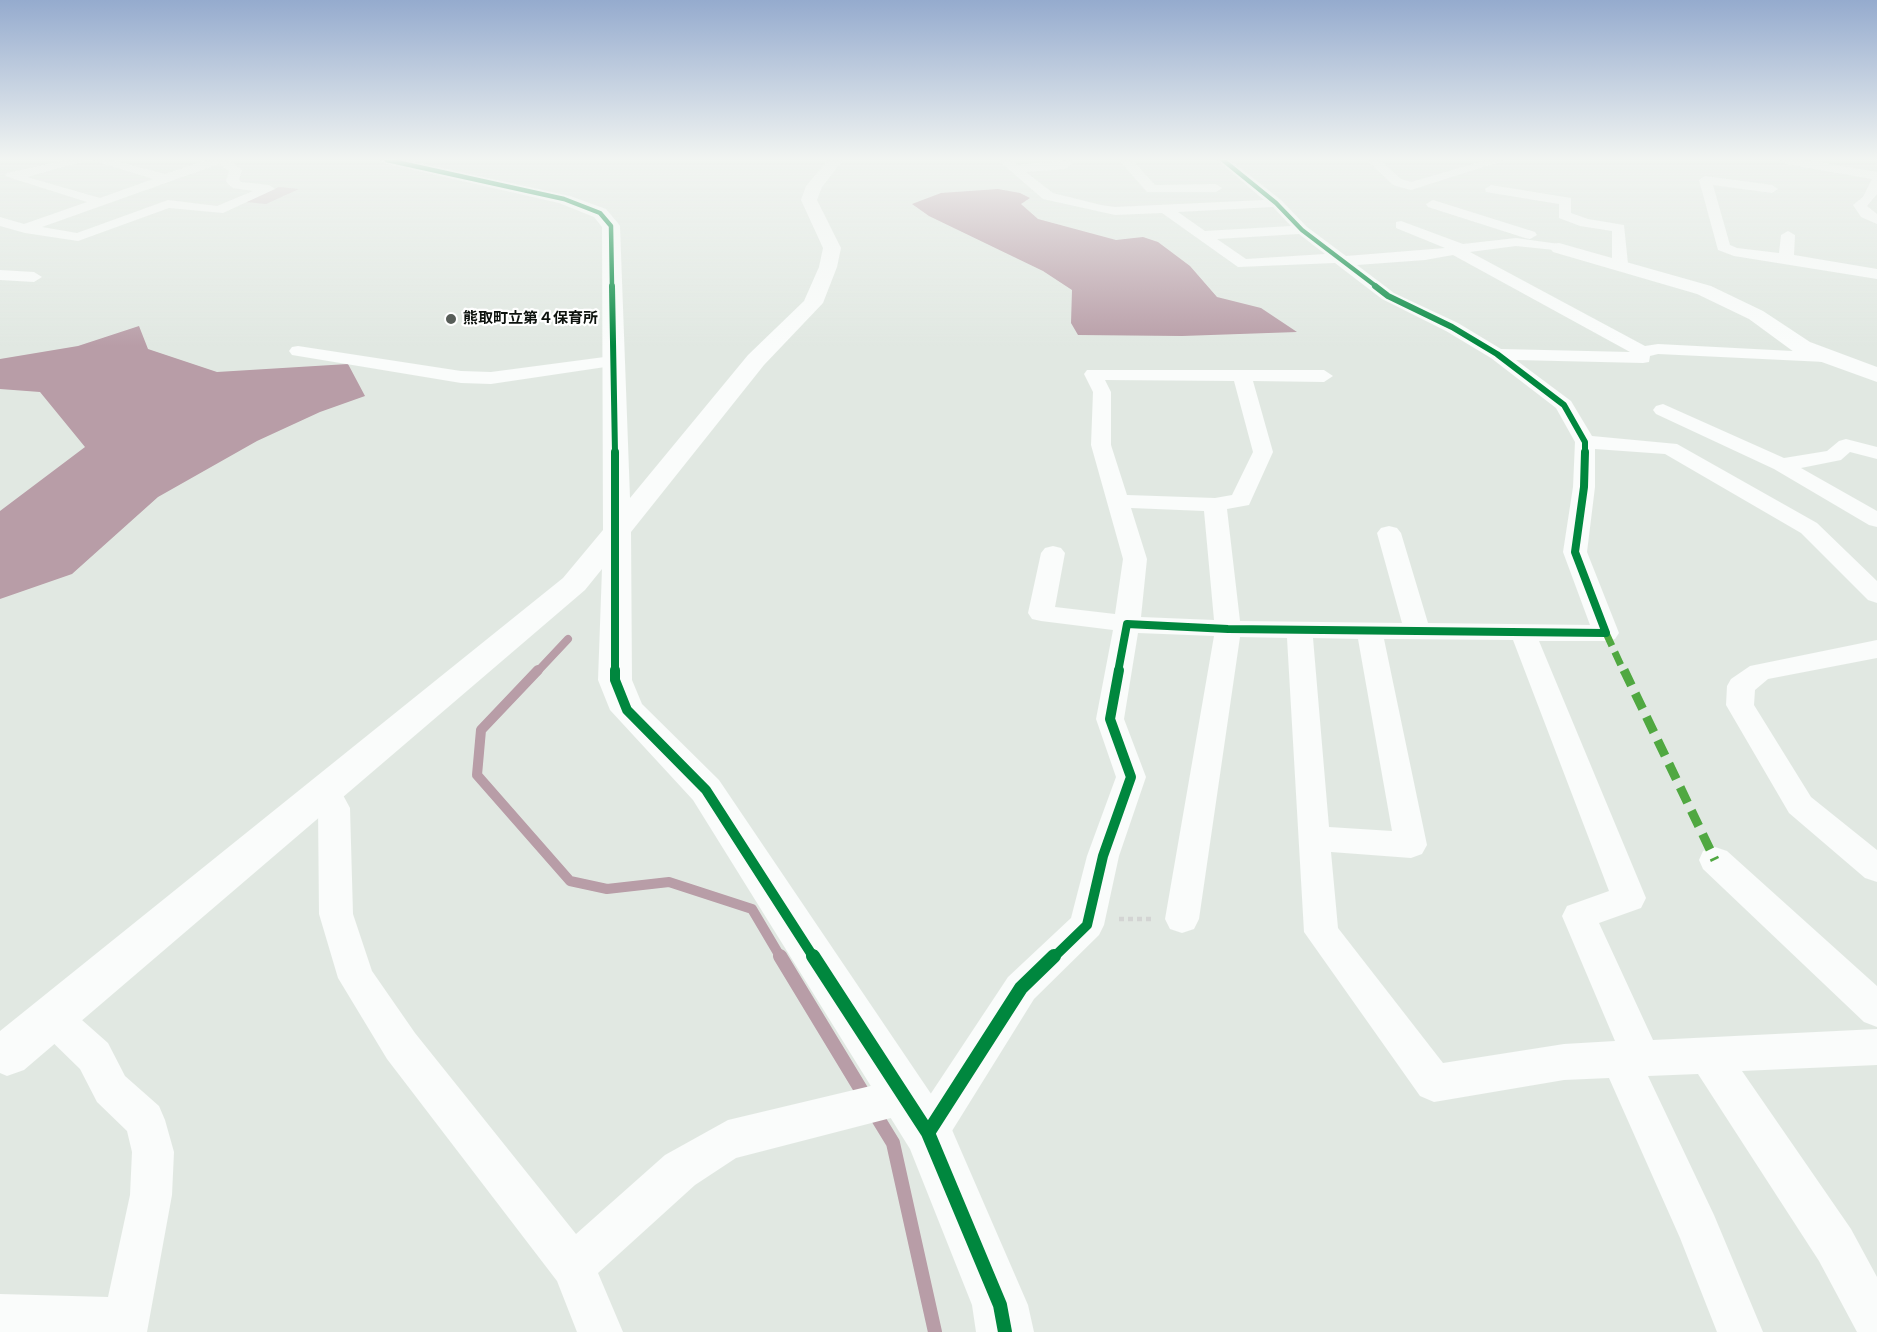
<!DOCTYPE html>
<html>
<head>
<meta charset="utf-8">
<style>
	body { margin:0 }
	canvas { display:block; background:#e1e8e2 }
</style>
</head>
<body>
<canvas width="1877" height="1332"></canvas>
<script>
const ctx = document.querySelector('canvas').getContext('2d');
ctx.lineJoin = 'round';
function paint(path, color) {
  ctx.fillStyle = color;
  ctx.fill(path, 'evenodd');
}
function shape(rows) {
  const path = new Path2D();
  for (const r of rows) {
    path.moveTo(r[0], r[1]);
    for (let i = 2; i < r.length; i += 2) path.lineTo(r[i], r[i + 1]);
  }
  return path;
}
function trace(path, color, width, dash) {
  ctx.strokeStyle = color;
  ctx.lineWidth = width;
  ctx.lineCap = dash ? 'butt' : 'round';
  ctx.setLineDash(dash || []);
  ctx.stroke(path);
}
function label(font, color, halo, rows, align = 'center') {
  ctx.font = font + ' Poppins,"Noto Sans JP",sans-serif';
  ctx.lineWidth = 4.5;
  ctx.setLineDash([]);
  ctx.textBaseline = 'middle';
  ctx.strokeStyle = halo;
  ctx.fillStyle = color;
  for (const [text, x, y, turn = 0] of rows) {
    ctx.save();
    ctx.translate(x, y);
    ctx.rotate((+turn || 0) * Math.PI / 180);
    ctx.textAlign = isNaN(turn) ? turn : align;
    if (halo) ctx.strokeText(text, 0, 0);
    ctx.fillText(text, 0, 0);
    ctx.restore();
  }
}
const green = shape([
	[279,187,299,189,266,204,246,202]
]);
const water = shape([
	[998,189,1020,193,1030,198,1021,204,1038,219,1116,240,1143,237,1158,242,1190,266,1217,297,1261,308,1297,332,1182,336,1078,335,1071,323,1072,290,1043,271,929,216,912,204,941,193],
	[139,326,148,349,217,372,348,364,365,396,320,412,257,441,158,497,72,574,0,599,0,511,85,447,40,392,0,389,0,359,78,346]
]);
const streamFar2 = shape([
	[537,672,568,639]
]);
const streamFar1 = shape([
	[538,670,481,730,477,775,570,881,607,889,669,882,752,909,781,958]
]);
const stream = shape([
	[780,956,866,1098],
	[874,1112,893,1143,935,1332]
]);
const path = shape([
	[1119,919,1151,919]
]);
const minor = shape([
	[67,160,88,160,27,177,100,198,153,179,92,160,111,160,165,174,207,160,229,160,242,170,239,180,241,182,269,185,275,189,223,213,169,208,78,241,25,233,0,226,0,217,24,224,87,202,5,176,7,173,67,160],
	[219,164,229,171,226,181,228,184,233,188,253,191,217,206,168,200,77,233,42,227,219,164],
	[998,160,1011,160,1018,165,1072,160,1071,165,1064,169,1026,172,1053,193,1101,205,1115,207,1264,200,1217,160,1230,160,1281,200,1307,227,1346,256,1445,248,1396,228,1396,222,1401,221,1463,244,1516,238,1559,244,1564,245,1566,248,1564,251,1516,246,1470,252,1645,346,1658,344,1831,353,1834,357,1825,362,1658,354,1650,356,1649,362,1643,363,1516,360,1571,401,1592,436,1677,444,1817,523,1877,581,1877,603,1868,600,1801,533,1665,454,1595,449,1595,487,1587,552,1619,633,1615,639,1606,641,1539,641,1646,898,1641,908,1599,923,1653,1040,1877,1029,1877,1065,1742,1071,1851,1229,1877,1277,1877,1332,1857,1332,1819,1261,1698,1074,1648,1076,1714,1215,1763,1332,1717,1332,1680,1238,1609,1078,1564,1080,1434,1102,1420,1096,1304,932,1287,638,1240,637,1199,919,1194,929,1182,933,1170,929,1165,919,1214,636,1138,633,1124,719,1146,777,1119,856,1104,925,1099,935,1034,999,942,1147,928,1153,914,1147,908,1133,914,1119,1008,977,1071,918,1087,856,1116,777,1096,719,1113,630,1041,621,1032,619,1028,613,1041,553,1045,548,1053,546,1061,548,1065,553,1055,607,1115,614,1123,559,1091,445,1093,392,1084,374,1087,370,1324,370,1333,376,1324,382,1253,381,1273,452,1249,505,1227,509,1240,621,1402,623,1377,533,1381,528,1389,526,1397,528,1401,533,1428,623,1590,625,1563,552,1573,487,1575,442,1556,408,1491,358,1446,331,1382,299,1335,263,1238,267,1162,213,1115,215,1043,199,998,160],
	[1273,207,1291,226,1205,231,1178,212,1273,207],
	[1299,234,1325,254,1246,259,1217,239,1299,234],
	[1453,255,1630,352,1501,349,1458,323,1394,293,1357,265,1425,260,1453,255],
	[1105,380,1234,381,1253,452,1232,495,1215,498,1127,495,1111,445,1111,392,1105,380],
	[1131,508,1204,511,1214,620,1141,617,1147,559,1131,508],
	[1313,638,1358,639,1392,831,1329,827,1313,638],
	[1384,639,1513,640,1609,891,1567,906,1562,916,1615,1041,1564,1044,1443,1063,1338,928,1331,852,1411,858,1422,854,1427,845,1384,639],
	[1119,160,1132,160,1155,185,1216,184,1222,188,1216,192,1147,192,1119,160],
	[1367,160,1380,160,1401,179,1411,182,1487,160,1505,160,1411,190,1393,185,1367,160],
	[1780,160,1806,160,1877,172,1877,194,1867,206,1877,214,1877,224,1861,217,1853,205,1863,197,1872,179,1786,164,1780,160],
	[1705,176,1772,185,1778,189,1772,193,1713,185,1730,245,1737,248,1779,253,1781,235,1788,231,1795,235,1794,255,1877,269,1877,279,1734,256,1718,250,1699,180,1705,176],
	[1491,185,1571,198,1571,213,1588,219,1624,225,1628,264,1620,269,1612,264,1612,231,1580,226,1559,218,1559,204,1486,192,1485,189,1491,185],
	[1433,200,1535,232,1537,235,1530,239,1525,238,1428,207,1426,204,1433,200],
	[0,270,34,272,42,277,34,282,0,280,0,270],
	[298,346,461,371,491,372,612,356,621,361,612,366,491,384,461,383,292,355,289,351,292,347,298,346],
	[1663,404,1784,458,1827,451,1839,441,1846,439,1877,447,1877,459,1850,452,1841,460,1801,468,1877,511,1877,527,1869,525,1774,469,1656,414,1653,410,1656,406,1663,404],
	[1877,640,1877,658,1768,679,1755,690,1754,705,1811,797,1877,850,1877,882,1865,878,1789,813,1726,705,1727,686,1731,679,1750,666,1877,640],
	[325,779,336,782,350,808,353,914,372,971,415,1033,576,1234,665,1155,728,1120,904,1078,918,1083,924,1097,918,1111,736,1158,695,1185,598,1273,623,1332,577,1332,557,1281,387,1059,338,978,319,914,318,808,310,790,314,782,325,779],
	[1715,847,1727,851,1877,986,1877,1027,1864,1022,1703,869,1699,860,1703,851,1715,847],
	[52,1000,65,1005,108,1043,125,1076,159,1106,165,1120,174,1152,172,1195,147,1332,0,1332,0,1294,108,1297,130,1195,132,1152,127,1131,97,1102,80,1069,39,1029,33,1017,39,1005,52,1000]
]);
const tertiary = shape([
	[380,160,406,160,570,196,606,209,617,222,620,226,630,498,748,355,804,301,819,267,823,248,801,200,806,186,828,160,843,160,822,187,817,200,841,248,837,267,823,303,764,365,631,532,632,680,642,704,719,780,946,1116,1028,1305,1034,1332,976,1332,972,1305,910,1149,693,800,610,710,598,680,602,569,585,590,24,1070,7,1076,0,1073,0,1031,563,578,603,530,602,227,594,217,559,203,387,164,380,160],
	[1559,243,1711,286,1763,311,1810,342,1877,367,1877,382,1794,352,1749,319,1697,294,1553,252,1550,248,1553,244,1559,243]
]);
const quietFar1 = shape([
	[1606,633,1624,672]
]);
const quiet = shape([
	[1624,670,1715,860]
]);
const cyclewayFar4 = shape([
	[387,160,564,199,600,213,611,226,612,287],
	[1223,160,1276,203,1302,230,1377,287]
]);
const cyclewayFar3 = shape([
	[612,286,615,453],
	[1375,286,1388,296,1452,327,1497,354,1564,405,1585,442,1585,453]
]);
const cyclewayFar2 = shape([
	[615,672,615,452],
	[1118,672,1127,624,1228,629,1606,633,1575,552,1584,487,1585,452]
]);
const cyclewayFar1 = shape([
	[615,670,615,680,627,710,706,790,814,958],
	[1053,958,1087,925,1103,856,1131,777,1110,719,1119,670]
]);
const cycleway = shape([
	[813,956,928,1133,1000,1305,1005,1332],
	[928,1133,1021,988,1054,956]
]);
const markers = [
	[451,319,6,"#575d58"]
];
const farPoinames = [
	["熊取町立第４保育所",463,319]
];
paint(green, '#d4c8cc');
paint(water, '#b89da7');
trace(streamFar2, '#b89da7', 8);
trace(streamFar1, '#b89da7', 10);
trace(stream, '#b89da7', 14);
trace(path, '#d3d4d3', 4.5, [5, 4]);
paint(minor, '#fafcfb');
paint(tertiary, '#fafcfb');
trace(quietFar1, '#50a841', 7, [14, 7]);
trace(quiet, '#50a841', 9, [17, 9]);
trace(cyclewayFar4, '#00873e', 4.5);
trace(cyclewayFar3, '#00873e', 6);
trace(cyclewayFar2, '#00873e', 8);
trace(cyclewayFar1, '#00873e', 10);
trace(cycleway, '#00873e', 14);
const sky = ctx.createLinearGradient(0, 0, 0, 346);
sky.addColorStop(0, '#95abce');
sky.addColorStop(0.46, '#f2f5f2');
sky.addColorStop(1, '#f2f5f200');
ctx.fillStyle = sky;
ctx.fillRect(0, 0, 1877, 346);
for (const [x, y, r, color] of markers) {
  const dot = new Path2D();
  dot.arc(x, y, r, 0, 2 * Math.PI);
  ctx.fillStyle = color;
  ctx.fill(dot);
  trace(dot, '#fff', 2);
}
label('bold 15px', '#0d120e', '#fff', farPoinames, 'left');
</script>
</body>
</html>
